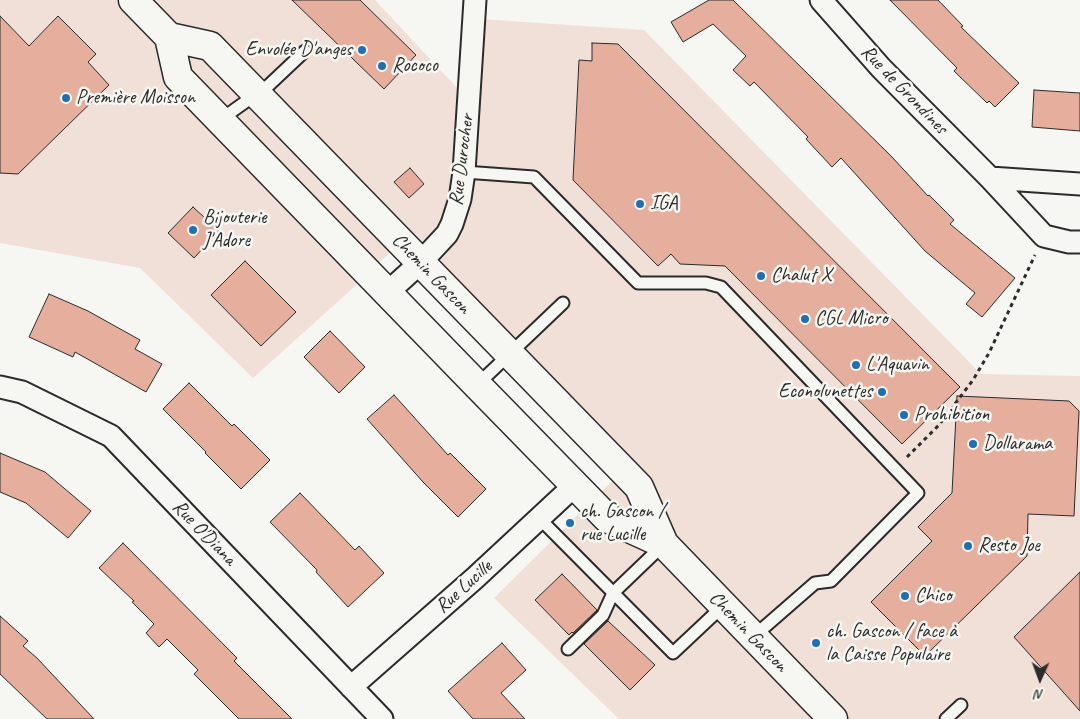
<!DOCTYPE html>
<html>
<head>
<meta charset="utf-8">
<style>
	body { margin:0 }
	#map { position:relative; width:1080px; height:719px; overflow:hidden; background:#f6f6f2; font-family:Caveat,sans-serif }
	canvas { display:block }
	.north { position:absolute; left:1015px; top:654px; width:50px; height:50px; -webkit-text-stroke:4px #f6f6f2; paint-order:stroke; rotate:182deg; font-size:14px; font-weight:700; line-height:20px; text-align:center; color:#2b2b2b }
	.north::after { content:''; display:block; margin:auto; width:18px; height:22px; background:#2b2b2b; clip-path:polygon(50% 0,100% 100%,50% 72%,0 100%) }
</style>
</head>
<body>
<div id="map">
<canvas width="1080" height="719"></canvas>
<div class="north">N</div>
</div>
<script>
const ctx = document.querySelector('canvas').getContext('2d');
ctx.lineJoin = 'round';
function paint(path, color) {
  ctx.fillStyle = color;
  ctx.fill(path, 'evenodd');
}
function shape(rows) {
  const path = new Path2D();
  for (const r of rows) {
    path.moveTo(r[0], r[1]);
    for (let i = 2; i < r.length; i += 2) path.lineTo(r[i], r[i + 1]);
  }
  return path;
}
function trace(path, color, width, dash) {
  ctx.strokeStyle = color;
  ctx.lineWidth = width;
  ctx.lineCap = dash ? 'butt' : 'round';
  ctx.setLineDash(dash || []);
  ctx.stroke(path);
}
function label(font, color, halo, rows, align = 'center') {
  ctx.font = font + ' Caveat,sans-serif';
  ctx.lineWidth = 5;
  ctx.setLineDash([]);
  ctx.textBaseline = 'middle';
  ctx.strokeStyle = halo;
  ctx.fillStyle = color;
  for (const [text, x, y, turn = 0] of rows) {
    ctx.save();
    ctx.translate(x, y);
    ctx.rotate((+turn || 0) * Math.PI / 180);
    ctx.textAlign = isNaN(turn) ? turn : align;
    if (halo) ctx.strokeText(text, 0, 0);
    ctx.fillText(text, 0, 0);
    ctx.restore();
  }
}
const built = shape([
	[0,0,375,0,458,89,465,18,644,30,981,374,1080,376,1080,719,619,719,494,598,626,467,404,239,353,288,253,378,140,268,0,243]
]);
const building = shape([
	[292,0,360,0,416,55,384,89,292,0],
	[709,0,733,0,892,157,928,196,929,195,954,220,950,224,1015,278,982,317,966,304,975,293,925,251,841,158,832,167,806,139,808,137,754,82,750,86,733,70,746,56,713,24,683,42,671,22,709,0],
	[890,0,938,0,963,26,961,27,1019,83,995,107,989,101,987,103,954,71,957,68,890,0],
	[0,16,29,46,58,16,96,54,88,62,109,85,18,174,0,173,0,16],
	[592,43,618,44,960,387,902,444,725,266,680,264,671,254,658,266,573,180,579,60,592,61,592,43],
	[1034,90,1080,93,1080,131,1032,127,1034,90],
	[410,168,424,184,409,198,394,182,410,168],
	[193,207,219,231,194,258,168,233,193,207],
	[245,261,296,312,261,346,211,295,245,261],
	[49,294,88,311,140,340,135,349,162,364,146,392,75,352,73,357,29,337,49,294],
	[330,331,365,367,339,393,304,357,330,331],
	[189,383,232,426,234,424,270,460,241,489,205,453,206,452,163,409,189,383],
	[394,395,448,455,450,453,486,489,458,517,423,482,367,419,394,395],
	[957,396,1069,401,1079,411,1074,516,1028,514,1027,556,925,656,871,602,932,541,918,527,952,493,957,396],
	[0,453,45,472,91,511,68,538,26,503,0,492,0,453],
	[300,493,355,550,359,546,384,573,348,607,316,572,317,570,270,522,300,493],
	[123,543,237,658,234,661,292,719,239,719,194,674,198,670,167,639,159,647,146,633,154,624,132,602,134,601,99,568,123,543],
	[1080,572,1080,711,1014,637,1080,572],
	[562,574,597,610,573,633,572,632,569,635,535,600,562,574],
	[0,616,28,641,23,646,37,658,94,719,47,719,0,674,0,616],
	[608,621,655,665,630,690,584,644,608,621],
	[502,643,526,670,501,693,525,719,473,719,448,691,502,643]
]);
const path = shape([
	[907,457,939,425,973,380,989,353,1035,255]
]);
const lane = shape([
	[220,120,269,85,305,51],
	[464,172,534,177,638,283,706,283,721,287,918,493,831,581,815,583,753,637],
	[477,385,563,303],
	[539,518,673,653,723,606],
	[568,649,603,615,613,593,664,544],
	[946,719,961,705]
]);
const street = shape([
	[821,0,881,68,990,178,1080,184],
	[990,178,1044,236,1069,242,1080,242],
	[387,293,420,263,447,234,452,224,460,199,464,172,475,0],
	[0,387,22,392,111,436,382,719],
	[351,687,475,578,575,485]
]);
const secondary = shape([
	[133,0,169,37,210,46,639,487,664,544],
	[169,37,178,77,477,385,607,518,664,544,833,719]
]);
const markers = [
	[362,50,5,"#1f6fb2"],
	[382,66,5,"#1f6fb2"],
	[66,98,5,"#1f6fb2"],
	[640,204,5,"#1f6fb2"],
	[193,230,5,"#1f6fb2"],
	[761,276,5,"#1f6fb2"],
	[805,319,5,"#1f6fb2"],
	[856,365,5,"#1f6fb2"],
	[882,392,5,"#1f6fb2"],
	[904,415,5,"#1f6fb2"],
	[973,444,5,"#1f6fb2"],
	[570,523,5,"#1f6fb2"],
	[968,546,5,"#1f6fb2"],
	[905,596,5,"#1f6fb2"],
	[816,643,5,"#1f6fb2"]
];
const poiNames = [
	["Envolée D'anges",352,50,"right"],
	["Rococo",392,66],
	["Première Moisson",76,98],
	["IGA",650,204],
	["Bijouterie",203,218],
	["J'Adore",203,241],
	["Chalut X",771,276],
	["CGL Micro",815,319],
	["L'Aquavin",866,365],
	["Econolunettes",872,392,"right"],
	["Prohibition",914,415],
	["Dollarama",983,444],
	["ch. Gascon /",580,512],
	["rue Lucille",580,535],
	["Resto Joe",978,546],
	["Chico",915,596],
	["ch. Gascon / face à",826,632],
	["la Caisse Populaire",826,655]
];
const streetNames = [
	["Rue de Grondines",904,90,46],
	["Rue Durocher",462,160,-83],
	["Chemin Gascon",431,274,46],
	["Rue O'Diana",204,533,46],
	["Rue Lucille",464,587,-42],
	["Chemin Gascon",748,632,46]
];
paint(built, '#f1e0d8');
paint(building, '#e6ae9d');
trace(building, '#2b2b2b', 1);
trace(lane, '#2b2b2b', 15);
trace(street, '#2b2b2b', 25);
trace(secondary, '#2b2b2b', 31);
trace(path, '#2b2b2b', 3, [4, 4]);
trace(lane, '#f6f6f2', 11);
trace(street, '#f6f6f2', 21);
trace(secondary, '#f6f6f2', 28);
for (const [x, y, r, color] of markers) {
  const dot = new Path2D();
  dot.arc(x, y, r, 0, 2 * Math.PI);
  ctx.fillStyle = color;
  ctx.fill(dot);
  trace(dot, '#f6f6f2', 2);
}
label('20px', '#2b2b2b', '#f6f6f2', poiNames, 'left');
label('20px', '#2b2b2b', '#f6f6f2', streetNames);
</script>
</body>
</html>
